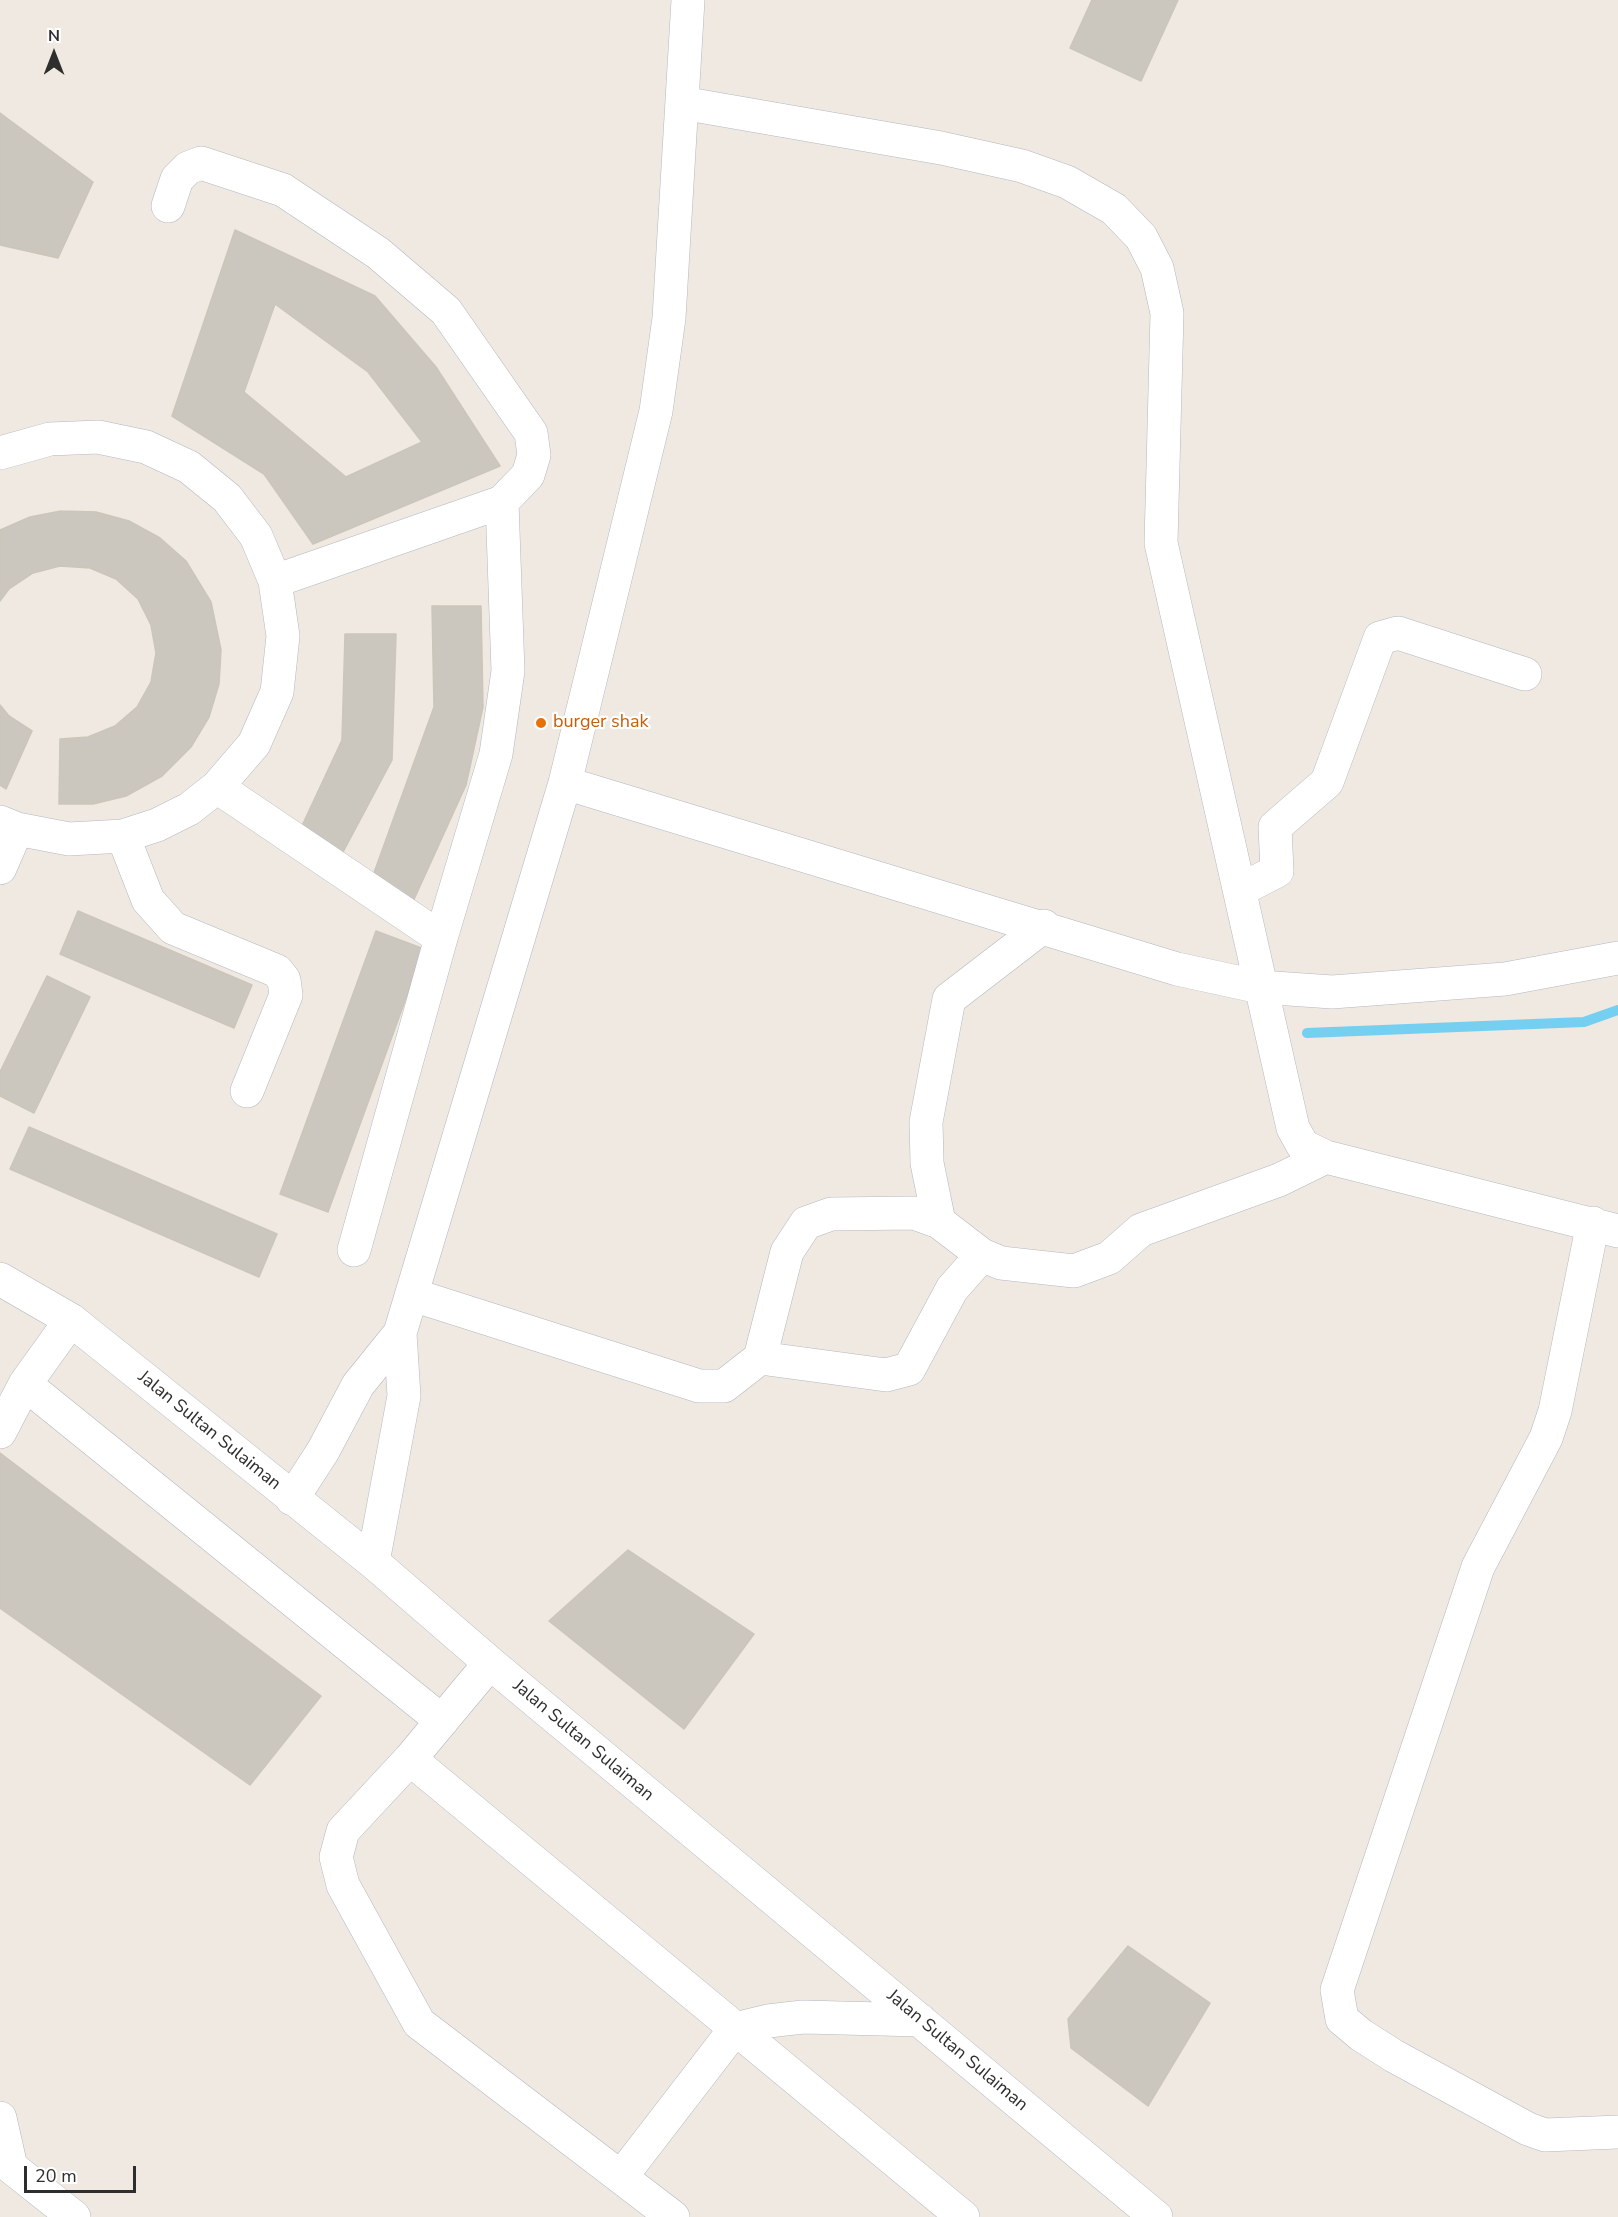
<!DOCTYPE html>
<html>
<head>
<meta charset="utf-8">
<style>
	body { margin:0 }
	#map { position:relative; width:1618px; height:2217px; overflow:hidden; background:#efe9e1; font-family:"Nunito Sans",sans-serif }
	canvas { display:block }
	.north { position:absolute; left:24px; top:24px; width:60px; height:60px; -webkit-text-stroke:4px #fff; paint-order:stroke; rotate:0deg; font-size:16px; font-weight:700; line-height:24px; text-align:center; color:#2e2e2e }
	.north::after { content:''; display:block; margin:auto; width:21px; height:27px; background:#2e2e2e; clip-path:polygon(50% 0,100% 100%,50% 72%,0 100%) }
	.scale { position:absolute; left:24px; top:2166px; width:112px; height:27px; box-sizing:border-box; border:3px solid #2e2e2e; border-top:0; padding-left:8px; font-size:18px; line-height:21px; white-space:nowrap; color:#2e2e2e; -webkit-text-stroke:4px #fff; paint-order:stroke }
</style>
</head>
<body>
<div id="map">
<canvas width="1618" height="2217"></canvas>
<div class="north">N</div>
<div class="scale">20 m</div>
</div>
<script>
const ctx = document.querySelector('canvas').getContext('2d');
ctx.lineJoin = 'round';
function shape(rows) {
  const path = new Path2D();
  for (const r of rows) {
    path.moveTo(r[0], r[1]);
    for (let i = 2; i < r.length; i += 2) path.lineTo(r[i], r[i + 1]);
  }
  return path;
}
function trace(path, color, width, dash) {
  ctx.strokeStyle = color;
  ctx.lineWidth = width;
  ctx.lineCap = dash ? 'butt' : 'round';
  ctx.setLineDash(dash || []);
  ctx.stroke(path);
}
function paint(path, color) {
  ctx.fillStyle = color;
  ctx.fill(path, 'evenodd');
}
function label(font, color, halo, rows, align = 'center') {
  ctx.font = font + ' "Nunito Sans",sans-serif';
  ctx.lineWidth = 4.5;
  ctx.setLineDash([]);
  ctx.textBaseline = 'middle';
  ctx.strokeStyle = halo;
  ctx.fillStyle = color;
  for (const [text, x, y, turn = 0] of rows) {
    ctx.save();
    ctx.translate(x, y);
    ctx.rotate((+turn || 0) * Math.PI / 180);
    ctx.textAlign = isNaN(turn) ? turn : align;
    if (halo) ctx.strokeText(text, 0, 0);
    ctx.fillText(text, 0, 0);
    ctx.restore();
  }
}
const stream = shape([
	[1307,1033,1584,1022,1618,1010]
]);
const building = shape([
	[1092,0,1178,0,1141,81,1070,48,1092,0],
	[0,113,93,182,58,258,0,245,0,113],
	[235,230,375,296,436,367,500,466,313,544,264,474,172,416,235,230],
	[275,304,368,372,422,442,346,477,244,392,275,304],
	[61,511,96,512,129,521,160,538,186,561,211,602,221,650,219,684,209,717,191,747,162,776,126,796,93,804,59,804,60,739,88,737,115,726,137,707,151,682,156,653,151,625,138,599,116,579,90,568,60,566,33,573,9,589,0,601,0,530,30,517,61,511],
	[432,606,481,606,483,707,466,785,411,906,371,881,434,707,432,606],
	[345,634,396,634,392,760,342,854,300,830,342,740,345,634],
	[0,705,9,716,32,731,6,789,0,785,0,705],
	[78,911,252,985,234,1028,60,954,78,911],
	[376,931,424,949,328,1212,280,1194,376,931],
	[47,976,90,997,34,1113,0,1096,0,1072,47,976],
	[29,1127,277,1234,259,1277,10,1169,29,1127],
	[0,1453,321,1696,250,1785,0,1608,0,1453],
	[628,1550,754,1634,684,1729,549,1621,628,1550],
	[1128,1946,1210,2003,1148,2106,1071,2048,1068,2019,1128,1946]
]);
const minor = shape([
	[682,103,941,148,1022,166,1067,182,1114,209,1141,237,1157,268,1167,313,1161,543,1293,1128,1303,1146,1326,1157,1618,1231],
	[168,206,177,179,188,168,201,163,283,190,378,253,446,311,531,433,534,455,528,475,502,502,275,581],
	[0,453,50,439,98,437,146,447,189,467,227,498,256,536,275,581,283,636,277,692,254,744,217,787,189,809,157,825,123,836,69,839,17,829,0,822],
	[565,783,1177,969,1260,987,1332,992,1505,979,1618,958],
	[217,787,441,938],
	[123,836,148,900,173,928,277,971,284,980,286,995,247,1091],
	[0,868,17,829],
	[1240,890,1277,871,1275,827,1327,782,1380,638,1398,633,1525,674],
	[939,1222,927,1163,926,1122,949,999,1044,926],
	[1593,1223,1555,1411,1546,1438,1478,1567,1337,1990,1342,2019,1361,2035,1394,2056,1528,2129,1545,2135,1618,2132],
	[354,1250,441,938,496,754,508,671,502,502],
	[0,1279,71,1320,373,1562,490,1663,1156,2217],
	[413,1295,699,1386,724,1386,760,1358,787,1252,806,1223,831,1214,914,1213,939,1222,982,1255,1001,1263,1074,1271,1109,1258,1141,1230,1279,1180,1326,1157],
	[71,1320,25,1384,442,1721],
	[760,1358,886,1375,909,1369,952,1289,982,1255],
	[0,1432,25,1384],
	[292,1499,323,1451,358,1385,400,1333,565,783,656,411,669,318,688,0],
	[373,1562,404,1396,400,1333],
	[490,1663,410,1759,343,1831,336,1857,343,1885,419,2023,673,2217],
	[410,1759,963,2217],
	[0,2118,11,2167,74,2217],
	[621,2177,735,2029,768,2021,803,2017,920,2020]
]);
const markers = [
	[541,723,6,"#e8710a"]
];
const foodNames = [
	["burger shak",553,723]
];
const streetNames = [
	["Jalan Sultan Sulaiman",209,1431,39],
	["Jalan Sultan Sulaiman",583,1741,40],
	["Jalan Sultan Sulaiman",957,2051,40]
];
trace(stream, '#75cff0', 10);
paint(building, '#cbc7bf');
trace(building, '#cbc5ba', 1.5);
trace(minor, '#b4b7c1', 34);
trace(minor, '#fff', 33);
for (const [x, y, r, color] of markers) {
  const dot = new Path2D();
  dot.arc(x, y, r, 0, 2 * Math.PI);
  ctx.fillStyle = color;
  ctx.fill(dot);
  trace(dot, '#fff', 2);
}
label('18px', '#c56008', '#fff', foodNames, 'left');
label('18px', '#2e2e2e', '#fff', streetNames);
</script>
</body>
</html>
